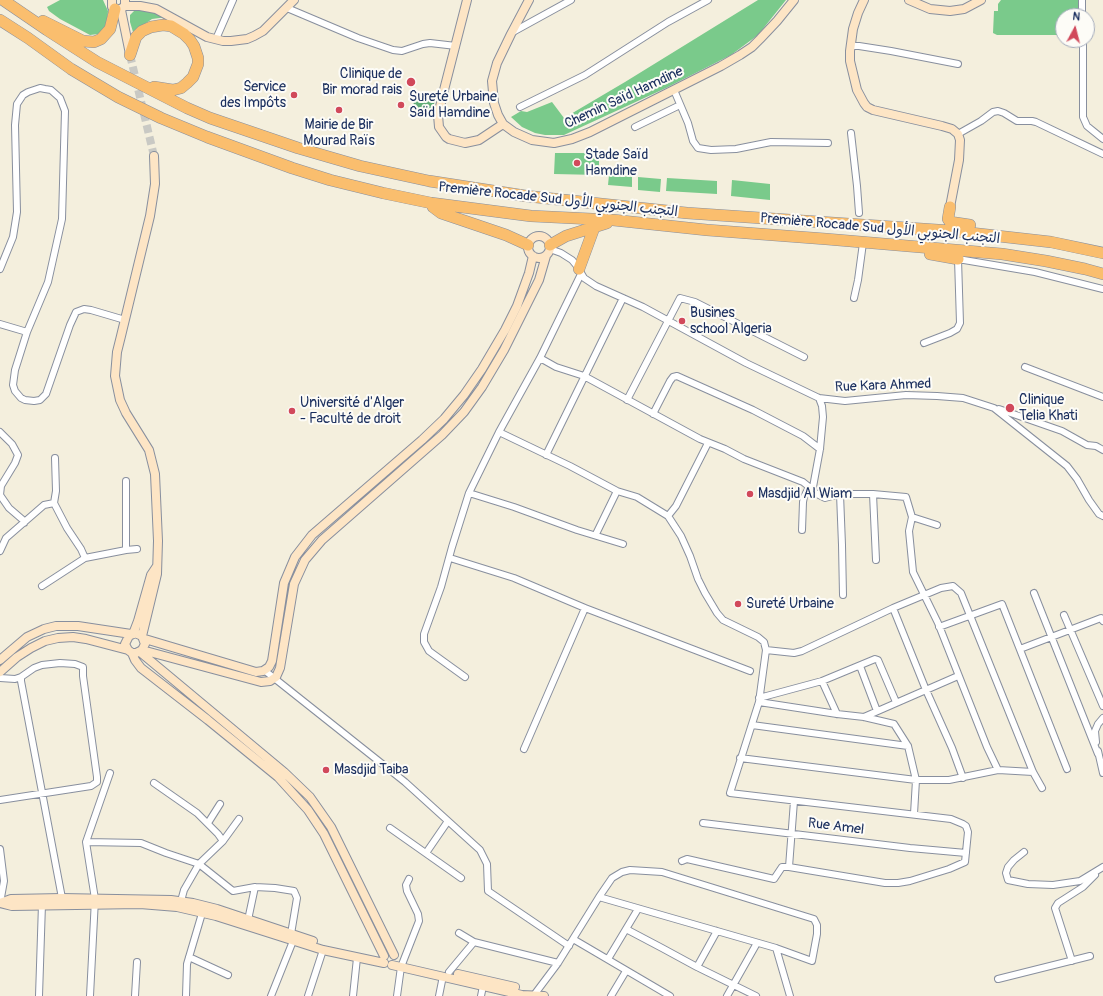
<!DOCTYPE html>
<html>
<head>
<meta charset="utf-8">
<style>
	body { margin:0 }
	#map { position:relative; width:1103px; height:996px; overflow:hidden; background:#f4efdd; font-family:Pangolin,sans-serif }
	canvas { display:block }
	.north { position:absolute; left:1055px; top:8px; width:40px; height:40px; box-sizing:border-box; background:#fdfcf7; border:1px solid #a3aaba; border-radius:50%; rotate:7deg; font-size:11px; font-weight:700; line-height:16px; text-align:center; color:#1b2f5e }
	.north::after { content:''; display:block; margin:auto; width:14px; height:18px; background:#d1495b; clip-path:polygon(50% 0,100% 100%,50% 72%,0 100%) }
</style>
</head>
<body>
<div id="map">
<canvas width="1103" height="996"></canvas>
<div class="north">N</div>
</div>
<script>
const ctx = document.querySelector('canvas').getContext('2d');
ctx.lineJoin = 'round';
function paint(path, color) {
  ctx.fillStyle = color;
  ctx.fill(path, 'evenodd');
}
function shape(rows) {
  const path = new Path2D();
  for (const r of rows) {
    if (r.length === 3) {
      path.moveTo(r[0] + r[2], r[1]);
      path.arc(r[0], r[1], r[2], 0, 2 * Math.PI);
      continue;
    }
    path.moveTo(r[0], r[1]);
    for (let i = 2; i < r.length; i += 2) path.lineTo(r[i], r[i + 1]);
  }
  return path;
}
function trace(path, color, width, dash) {
  ctx.strokeStyle = color;
  ctx.lineWidth = width;
  ctx.lineCap = dash ? 'butt' : 'round';
  ctx.setLineDash(dash || []);
  ctx.stroke(path);
}
function label(font, color, halo, rows, align = 'center') {
  ctx.font = font + ' Pangolin,"Playpen Sans Arabic",sans-serif';
  ctx.lineWidth = 4;
  ctx.setLineDash([]);
  ctx.textBaseline = 'middle';
  ctx.strokeStyle = halo;
  ctx.fillStyle = color;
  for (const [text, x, y, turn = 0] of rows) {
    ctx.save();
    ctx.translate(x, y);
    ctx.rotate((+turn || 0) * Math.PI / 180);
    ctx.textAlign = isNaN(turn) ? turn : align;
    if (halo) ctx.strokeText(text, 0, 0);
    ctx.fillText(text, 0, 0);
    ctx.restore();
  }
}
const green = shape([
	[60,0,103,0,108,11,107,26,98,34,90,35,60,19,49,11,47,7],
	[758,0,786,0,758,35,731,55,666,88,564,135,545,135,535,133,522,127,511,117,521,111,527,112,552,102,564,118,625,82],
	[1001,0,1080,0,1080,16,1063,16,1063,35,997,35,993,33,994,11,998,11,998,4],
	[135,10,153,11,167,17,152,19,133,32,130,22,130,15],
	[555,153,599,153,599,175,554,174],
	[609,175,632,177,632,187,608,185],
	[638,177,661,179,660,192,638,190],
	[667,178,717,181,717,194,666,191],
	[732,180,770,184,770,200,731,196]
]);
const forest = shape([
	[412,90,435,99,432,115,419,111,415,108,411,96]
]);
const secondaryTunnel = shape([
	[130,55,154,156]
]);
const street = shape([
	[1082,0,1082,16],
	[287,8,358,38,393,50,402,51,423,44,430,43,456,46],
	[511,33,571,0],
	[216,39,233,0],
	[1083,40,1083,117,1087,126,1103,139],
	[850,46,859,46,891,51,958,64],
	[674,90,688,123,693,141,698,148,711,150,736,149,771,142,828,143],
	[520,107,585,75,668,22,708,0],
	[635,127,680,105],
	[851,133,857,186,859,213],
	[958,134,981,121,993,112,998,111,1004,113,1017,121,1032,121,1036,122,1103,154],
	[550,249,561,253,572,260,577,266,584,278,596,286,643,307,746,363,819,398,845,401,906,395,937,396,963,398,994,408,1067,466,1077,479,1089,500,1099,514,1103,516],
	[0,269,13,237,17,212,15,125,17,104,23,95,28,92,40,88,45,89,51,90,60,98,65,111,62,219,48,282,27,332,0,324],
	[854,298,858,280,863,243],
	[27,332,15,370,13,385,15,391,21,398,25,400,34,401,40,400,46,394,70,325,76,312,84,309,91,310,125,320],
	[924,343,950,333,957,329,960,323,958,259,1035,272,1103,289],
	[540,358,556,367,584,376,700,439,725,449,744,459,803,482,813,490,815,493,825,498,840,494,873,494,906,497,912,517,909,531,913,572,938,623,987,747,998,770],
	[1025,367,1103,397],
	[627,400,680,298,695,302,804,357],
	[999,409,1062,431,1087,445,1096,446,1103,450],
	[653,414,670,381,673,377,677,376,753,410,803,436,820,449],
	[0,432,12,444,18,455,15,463,1,486,0,495,9,508,23,520,24,523],
	[499,432,570,466,617,491,637,497,668,516,681,536,690,556,698,579,705,593,717,613,723,620,758,637,764,642,766,650,759,702,730,793,951,819,963,824,966,826,968,832,965,862,949,869,910,881,898,883,885,883,789,867,782,867,774,879,687,859,682,861],
	[546,455,623,298],
	[55,458,56,491,54,503,67,528,81,549,85,558],
	[126,481,126,550],
	[469,493,514,507,577,530,623,544],
	[840,494,842,545,843,595],
	[873,494,876,560],
	[668,516,676,506,708,443],
	[912,517,937,525],
	[802,530,803,502,804,497,809,487,813,487,820,449,823,417,822,406,819,398],
	[596,534,617,491],
	[0,551,6,538,44,505,54,503],
	[450,558,514,578,585,608,750,671],
	[42,586,85,558,126,550,137,549],
	[1034,593,1098,754],
	[893,608,926,690,952,748,963,778],
	[1064,615,1103,706],
	[939,627,1002,604,1067,769],
	[1020,649,1101,618,1103,621],
	[766,650,794,653,802,651,893,608,941,588,953,586,961,593,1033,772,1042,788],
	[860,666,877,711],
	[264,670,405,782,480,850,487,864,488,891,569,946],
	[465,677,429,651,424,642,424,634,441,587,452,547,469,493,499,432,540,358,581,274],
	[0,678,15,679,21,677,21,681,62,898],
	[822,681,837,714],
	[759,698,822,681,875,659,878,660,896,702],
	[759,702,837,714,864,717,894,724,908,746,916,780,914,814],
	[864,717,958,676],
	[752,725,908,746],
	[1096,742,1095,731,1098,724,1103,718],
	[524,749,585,608],
	[1098,751,1103,773],
	[740,758,916,780,949,780,998,770,1033,772],
	[154,783,197,813,218,834,223,841],
	[0,800,91,786,97,782,97,777,83,676,83,667,75,664,60,663,42,665,34,668,21,677],
	[208,823,220,804],
	[703,823,910,848,966,853],
	[390,828,461,878],
	[86,842,141,843,166,853,199,864,233,891,255,887,275,888,294,891,297,898,291,934],
	[0,849,4,881,0,903],
	[1024,852,1014,860,1008,867,1006,873,1008,880,1028,884,1053,885,1080,881,1103,867],
	[426,853,448,821],
	[789,867,794,801],
	[181,901,184,890,199,864,223,841,239,819],
	[248,920,255,887],
	[626,929,662,948,697,967,756,996],
	[459,933,474,942,558,963],
	[573,939,670,996],
	[776,948,790,996],
	[189,957,228,975],
	[608,959,638,909],
	[1072,961,1055,908,1058,903,1083,887,1095,875],
	[697,967,717,931],
	[449,972,474,942],
	[998,979,1090,956],
	[534,995,558,963,599,897,612,878,622,872,630,870,662,872,814,919,817,925,817,934,812,961,776,948,599,897],
	[39,996,42,904],
	[90,996,95,899,86,842,110,773],
	[135,996,137,962],
	[186,996,187,964,203,910],
	[271,996,293,941],
	[308,996,323,950],
	[353,996,357,958],
	[397,996,401,967,419,921,418,914,407,891,406,885,409,879],
	[439,996,443,976],
	[481,996,483,986],
	[611,996,626,971],
	[727,996,757,943]
]);
const secondary = shape([
	[112,0,112,7,119,10,125,6,125,0],
	[467,0,445,86,438,115,439,127,446,137,449,139,465,143,479,140,503,124],
	[529,0,511,34,497,63,492,81,494,103,498,115,503,124,514,132,532,140,554,143,572,139,590,132,721,66,740,55,752,47,760,39,777,21,794,0],
	[864,0,858,13,853,29,850,51,850,61,857,90,864,103,867,107,873,110,942,126,952,129,958,134,960,140,959,160,950,207],
	[909,0,930,9,950,11,964,9,981,0],
	[125,6,140,6,156,9,207,37,223,41,231,41,247,39,254,36,263,31,294,0],
	[121,10,130,54],
	[539,247,11],
	[133,634,138,621,151,575,157,566],
	[142,636,157,574,158,541,155,474,149,450,126,413,120,400,115,376,117,352,121,336,150,216,155,184,154,156],
	[145,639,256,672,263,671,269,667,272,661,284,583,295,557,312,535,422,440,444,419,464,395,482,369,505,330,517,306,529,273,533,256],
	[142,650,145,644,142,636,135,633,129,636,125,644,128,650,132,653,136,653,142,650,261,682,270,681,276,677,280,668,294,584,305,560,322,540,442,435,464,412,482,387,504,350,539,280,546,256],
	[140,652,284,772,310,797,331,827,394,955],
	[132,653,135,660,141,668,208,720,278,777,308,810,324,834,384,956],
	[0,660,27,637,44,629,56,626,78,626,131,634],
	[0,672,17,657,31,648,45,641,58,638,73,637,86,639,128,650],
	[0,903,12,906,140,904,177,907,216,916,323,950,384,963],
	[0,903,11,899,62,898,171,900,193,903,217,909,313,941],
	[392,965,522,995,544,996],
	[458,974,515,987]
]);
const highway = shape([
	[3,0,47,30,97,62,187,108,210,118,298,148,360,166,429,181,526,196,687,213,953,231,1051,242,1103,253],
	[0,20,28,38,71,69,118,97,161,118,207,137,292,168,330,180,383,193,431,203,531,216,613,220,707,230,826,239,1002,254,1046,261,1085,269,1103,274],
	[43,21,83,41,94,42,101,39,110,29,115,9],
	[130,55,136,37,142,31,151,27,163,25,171,26,184,34,190,40,194,46,198,58,198,64,193,77,187,83,181,88,173,90,154,87],
	[431,203,433,207,441,213,506,235,528,245],
	[950,207,948,219,950,222,970,225],
	[550,245,566,236,607,223],
	[930,254,958,259],
	[579,269,594,228]
]);
const markers = [
	[411,82,5,"#d1495b"],
	[294,95,4,"#d1495b"],
	[401,105,4,"#d1495b"],
	[339,110,4,"#d1495b"],
	[577,163,4,"#d1495b"],
	[682,321,4,"#d1495b"],
	[1010,408,5,"#d1495b"],
	[292,411,4,"#d1495b"],
	[750,494,4,"#d1495b"],
	[738,604,4,"#d1495b"],
	[326,770,4,"#d1495b"]
];
const poiNames = [
	["Clinique de",402,74,"right"],
	["Bir morad rais",402,90,"right"],
	["Service",286,87,"right"],
	["des Impôts",286,103,"right"],
	["Sureté Urbaine",409,97],
	["Saïd Hamdine",409,113],
	["Mairie de Bir",339,125,"center"],
	["Mourad Raïs",339,141,"center"],
	["Stade Saïd",585,155],
	["Hamdine",585,171],
	["Busines",690,313],
	["school Algeria",690,329],
	["Clinique",1019,400],
	["Telia Khati",1019,416],
	["Université d'Alger",300,403],
	["- Faculté de droit",300,419],
	["Masdjid Al Wiam",758,494],
	["Sureté Urbaine",746,604],
	["Masdjid Taiba",334,770]
];
const streetNames = [
	["Chemin Saïd Hamdine",624,98,-25],
	["Première Rocade Sud التجنب الجنوبي الأول",558,200,6],
	["Première Rocade Sud التجنب الجنوبي الأول",880,229,5],
	["Rue Kara Ahmed",883,386,-2],
	["Rue Amel",836,827,7]
];
paint(green, '#7aca8b');
paint(forest, '#63ae77');
trace(secondaryTunnel, '#c9c9c4', 8, [8, 4]);
trace(street, '#888f9e', 8);
trace(secondary, '#888f9e', 10);
trace(highway, '#888f9e', 12);
trace(street, '#fff', 6);
trace(secondary, '#fde5c5', 8);
trace(highway, '#fabe6e', 11);
for (const [x, y, r, color] of markers) {
  const dot = new Path2D();
  dot.arc(x, y, r, 0, 2 * Math.PI);
  ctx.fillStyle = color;
  ctx.fill(dot);
  trace(dot, '#fdfcf7', 1.5);
}
label('14px', '#1b2f5e', '#fdfcf7', poiNames, 'left');
label('14px', '#1b2f5e', '#fdfcf7', streetNames);
</script>
</body>
</html>
